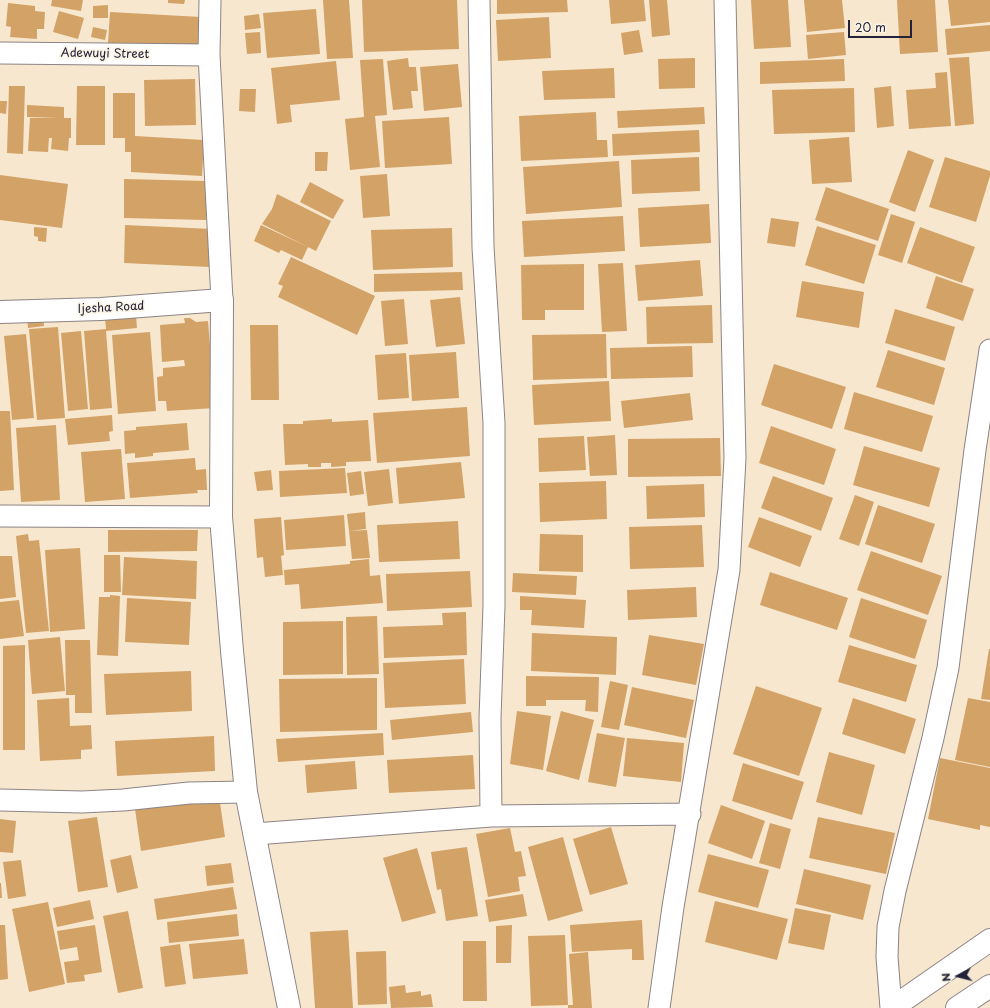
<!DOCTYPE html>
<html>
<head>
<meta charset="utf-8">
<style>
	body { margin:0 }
	#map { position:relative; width:990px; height:1008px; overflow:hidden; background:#f7e7cf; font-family:"Playpen Sans",sans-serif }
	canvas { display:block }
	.north { position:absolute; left:938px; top:956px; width:40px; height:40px; -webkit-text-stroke:3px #fcf5e5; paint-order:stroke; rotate:263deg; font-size:11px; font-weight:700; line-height:16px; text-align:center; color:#22223b }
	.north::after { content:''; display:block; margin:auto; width:14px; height:18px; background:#22223b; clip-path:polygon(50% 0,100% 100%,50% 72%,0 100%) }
	.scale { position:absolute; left:848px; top:20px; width:64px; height:18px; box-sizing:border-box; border:2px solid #22223b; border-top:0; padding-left:5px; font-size:12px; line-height:14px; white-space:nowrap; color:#22223b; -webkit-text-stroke:3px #fcf5e5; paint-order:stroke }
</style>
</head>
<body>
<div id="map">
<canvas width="990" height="1008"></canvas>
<div class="north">N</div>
<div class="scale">20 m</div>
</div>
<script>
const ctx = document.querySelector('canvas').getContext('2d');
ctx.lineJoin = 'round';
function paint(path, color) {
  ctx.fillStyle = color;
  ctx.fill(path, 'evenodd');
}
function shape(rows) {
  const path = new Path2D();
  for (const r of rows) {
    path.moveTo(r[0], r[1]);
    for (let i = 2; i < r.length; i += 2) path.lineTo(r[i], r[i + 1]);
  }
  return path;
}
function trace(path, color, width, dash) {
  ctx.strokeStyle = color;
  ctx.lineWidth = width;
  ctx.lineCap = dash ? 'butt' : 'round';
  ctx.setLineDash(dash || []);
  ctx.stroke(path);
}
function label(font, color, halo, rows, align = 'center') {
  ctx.font = font + ' "Playpen Sans",sans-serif';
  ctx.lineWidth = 3.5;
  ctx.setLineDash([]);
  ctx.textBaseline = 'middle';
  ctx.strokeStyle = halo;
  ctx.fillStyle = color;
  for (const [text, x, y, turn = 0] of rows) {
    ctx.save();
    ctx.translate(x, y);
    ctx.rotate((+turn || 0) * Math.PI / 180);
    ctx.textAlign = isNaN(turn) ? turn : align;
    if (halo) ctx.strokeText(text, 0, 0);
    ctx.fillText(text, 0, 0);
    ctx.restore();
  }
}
const building = shape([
	[52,0,83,0,81,11,51,6],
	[168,0,185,0,184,4,168,3],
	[323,0,349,0,353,58,327,59],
	[362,0,457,0,459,49,364,52],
	[497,0,567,0,568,12,497,14],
	[609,0,644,0,646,21,611,24],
	[649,0,667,0,670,35,652,37],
	[751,0,788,0,791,47,754,49],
	[804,0,842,0,845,28,807,32],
	[897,0,935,0,938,52,900,54],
	[948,0,990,0,990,22,951,26],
	[8,3,35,6,35,11,45,12,44,29,37,29,37,39,10,37,11,27,6,26],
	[108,5,108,18,93,18,93,6],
	[316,9,320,54,267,58,263,13],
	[59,11,84,18,78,39,53,32],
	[110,12,201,17,199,47,108,43],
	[259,14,261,28,245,30,244,16],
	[549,17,551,58,498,61,496,20],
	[990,25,990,51,947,55,945,29],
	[93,27,107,30,105,40,91,37],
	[639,30,643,52,624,55,621,33],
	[260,32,261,53,247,54,245,33],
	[844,32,846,55,808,59,806,35],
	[969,57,974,124,955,126,949,58],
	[408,58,409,67,416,67,418,91,411,91,413,108,393,110,387,61],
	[695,58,695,88,659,89,658,59],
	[383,59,387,115,375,116,380,167,350,170,345,119,364,117,360,60],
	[844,59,845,81,760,84,760,62],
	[336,61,340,100,290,105,292,122,277,124,271,68],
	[458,64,462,107,424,111,420,67],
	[614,68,615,98,544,100,542,71],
	[947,72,951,126,909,129,906,90,936,88,935,73],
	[195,79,196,125,145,126,144,80],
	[9,86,25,86,23,154,7,153],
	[77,86,105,86,105,145,76,145],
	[891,86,894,126,877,128,874,88],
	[854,88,855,132,774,134,772,90],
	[240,89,256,89,255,112,239,111],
	[113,93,135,93,135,136,204,140,202,176,131,172,131,152,125,152,125,138,113,138],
	[0,101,7,101,6,114,0,113],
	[27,105,64,107,64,118,71,118,71,138,69,138,68,151,51,149,52,138,49,138,48,152,28,151,30,118,59,118,27,117],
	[704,107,705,124,618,128,617,111],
	[596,112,597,140,607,140,608,157,521,161,519,116],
	[449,117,452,164,385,168,382,121],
	[699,130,700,152,613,156,612,134],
	[849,137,852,182,812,184,809,140],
	[908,150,934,160,915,212,889,202],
	[315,152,328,152,327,171,315,171],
	[699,157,700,191,632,194,631,160],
	[945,157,990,171,990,176,976,222,929,207],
	[619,161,622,207,526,214,523,167],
	[387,174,390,216,363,218,360,176],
	[0,175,68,184,62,228,0,220],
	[124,179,207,181,206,220,124,218],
	[310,182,344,200,333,219,300,202],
	[826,187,889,209,878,241,815,220],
	[277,194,331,221,316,251,262,224,272,209],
	[709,204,711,243,640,247,638,208],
	[891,214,915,222,902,263,878,255],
	[623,216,625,251,524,257,522,221],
	[771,218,799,222,795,247,767,243],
	[125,225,212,229,210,267,124,263],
	[261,225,308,247,302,260,281,250,279,253,254,241],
	[817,226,876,245,864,284,805,265],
	[34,227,47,228,46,242,38,241,38,237,34,236],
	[920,227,975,247,962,283,907,263],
	[452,228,453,267,373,270,371,230],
	[291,257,375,296,357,335,278,297,283,286,278,284],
	[700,260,703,296,638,301,635,265],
	[623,263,627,331,602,332,598,264],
	[584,264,584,310,545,310,545,320,522,320,521,265],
	[462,272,463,290,374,292,374,274],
	[936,276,974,289,963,321,926,308],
	[802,281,864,292,859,328,796,317],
	[460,297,465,344,436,347,430,300],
	[404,299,408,344,385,346,381,301],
	[712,305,713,343,647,344,646,307],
	[895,309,955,327,945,361,885,343],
	[43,315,44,326,28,328,27,317],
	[136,315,137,328,106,331,112,408,90,410,84,331,106,329,105,318],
	[184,318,190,318,196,322,208,321,215,408,167,411,166,401,158,401,157,377,163,376,163,368,185,366,184,360,162,362,160,325,185,323],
	[250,325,278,325,279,400,251,400],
	[58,327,65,418,37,420,29,329],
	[81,331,88,409,68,411,61,333],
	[150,332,156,411,118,414,112,335],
	[26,334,34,418,12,420,4,336],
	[606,334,607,378,533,380,532,335],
	[692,346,693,377,611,379,610,348],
	[888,350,945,368,934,405,876,387],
	[456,352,459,398,412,401,409,355],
	[406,353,409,398,378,400,375,355],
	[774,364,846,387,832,429,761,405],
	[609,381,611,421,534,425,532,385],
	[854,392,933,416,922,452,844,429],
	[690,393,693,420,624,428,621,401],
	[467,407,470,456,377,463,373,413],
	[0,411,10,411,14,490,0,491],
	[112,415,113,431,109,432,110,441,68,445,65,419],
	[332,419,332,422,368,420,371,461,346,462,346,466,331,467,331,463,321,463,321,467,308,467,308,464,285,465,283,424,303,424,303,421],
	[187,423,189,450,153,453,153,456,135,458,135,453,125,454,124,431,136,430,136,427],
	[56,425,60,500,21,502,16,428],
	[771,426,836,449,824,485,759,463],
	[615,435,617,475,590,476,587,437],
	[584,436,586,470,539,472,538,438],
	[720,438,721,476,628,477,628,439],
	[864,446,940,468,929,507,853,485],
	[121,449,125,499,85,502,81,452],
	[195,458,196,470,206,469,207,490,197,490,198,493,130,498,127,463],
	[461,462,465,498,399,504,396,468],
	[345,468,347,493,280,497,279,471],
	[389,469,393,503,368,506,364,472],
	[271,470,273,490,257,491,254,472],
	[361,471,364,494,350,496,347,473],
	[773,476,833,498,821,531,761,508],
	[606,481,607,519,540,522,539,483],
	[704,484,705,517,647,519,646,486],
	[855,495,874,502,859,546,839,539],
	[878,505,935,524,922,563,865,544],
	[365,512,366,529,349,531,347,514],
	[344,515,346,546,286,550,284,520],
	[281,517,284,555,281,556,283,575,265,577,263,557,257,558,254,519],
	[759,517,812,536,800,567,748,547],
	[458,521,460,559,379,562,377,525],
	[702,525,704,567,630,569,629,527],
	[108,530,198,530,197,551,108,552],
	[367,530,370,558,352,559,349,531],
	[28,534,29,541,39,540,49,631,26,633,16,536],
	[540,534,583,535,583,572,539,571],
	[80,548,85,629,50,632,45,550],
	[871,551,942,576,928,615,857,590],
	[104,555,120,555,121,592,104,592],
	[0,556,12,556,16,597,0,599],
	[124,557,197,561,196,599,122,595],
	[369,559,370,576,380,575,383,603,301,609,299,584,285,585,284,570,350,564,350,561],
	[470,571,472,607,387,611,386,574],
	[770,572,848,598,837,630,760,605],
	[513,573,577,576,576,595,512,592],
	[696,587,697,617,628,620,627,590],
	[110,595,120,596,118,656,97,655,99,597,110,597],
	[520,596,586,600,584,628,531,625,532,610,520,610],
	[127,598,191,602,189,645,125,642],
	[861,598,927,620,915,659,849,637],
	[19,600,24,636,0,639,0,602],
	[466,612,467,655,384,658,383,627,443,625,442,613],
	[377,616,379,674,347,675,346,617],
	[343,621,343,674,283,675,283,622],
	[532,633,617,637,616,675,531,671],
	[649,635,704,644,696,685,642,675],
	[60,637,65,691,32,694,28,640],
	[65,640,90,640,92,713,75,713,75,695,66,695],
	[25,645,25,750,3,750,3,646],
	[849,645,917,665,906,702,838,682],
	[989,649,990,649,990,700,981,699],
	[464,659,466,704,385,708,383,663],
	[191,671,192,711,106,715,104,674],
	[526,676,599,677,598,712,585,711,586,700,546,700,546,706,526,706],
	[377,678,377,730,280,732,279,679],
	[610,681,628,685,619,730,601,727],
	[756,686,822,708,799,776,733,754],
	[632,687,694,700,686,738,624,725],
	[69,698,70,726,91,725,92,749,81,750,81,759,40,761,37,700],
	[853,698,916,719,905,754,842,734],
	[968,698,990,702,990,767,955,760],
	[517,711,551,716,543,770,510,764],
	[561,711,594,720,579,780,546,771],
	[471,712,473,732,392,740,390,720],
	[383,733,384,755,278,762,276,739],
	[597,733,625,738,616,787,588,782],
	[214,736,215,771,117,776,115,741],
	[627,738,684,743,681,782,623,776],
	[829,752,875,765,862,815,816,802],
	[473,755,475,789,389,793,387,760],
	[940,758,990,768,990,827,980,825,980,830,928,819],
	[355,761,357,789,307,793,305,765],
	[743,763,804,782,792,820,732,801],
	[219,796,225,837,141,851,135,809],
	[721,805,765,821,752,859,708,843],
	[97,817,108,887,78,892,68,821],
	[818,817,895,833,886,874,809,858],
	[0,819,16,821,13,853,0,852],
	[770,823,791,829,780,869,759,863],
	[611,827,628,884,590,895,573,839],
	[510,828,515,852,521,851,526,876,518,877,520,891,488,897,476,834],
	[563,837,583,911,548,921,528,847],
	[467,847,478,916,446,921,441,889,437,890,431,852],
	[417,848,436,913,402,922,383,858],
	[708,854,769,870,758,908,698,892],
	[131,855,138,888,117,893,110,860],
	[21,860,26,896,8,899,3,862],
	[231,863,234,883,207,886,205,866],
	[804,869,871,885,863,920,796,904],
	[0,883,1,883,2,898,0,898],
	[233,887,237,909,157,920,154,899],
	[523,894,527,916,489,922,485,900],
	[90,900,94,919,57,927,53,908],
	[715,901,788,919,777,960,705,942],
	[48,902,65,984,29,992,12,909],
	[795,908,831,915,824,950,788,943],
	[128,911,143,988,118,993,103,916],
	[237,914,239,936,169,943,167,922],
	[642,920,644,960,632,960,632,949,572,952,570,925],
	[0,925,5,925,8,979,0,980],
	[95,925,102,972,84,975,85,981,67,983,64,962,79,960,77,947,60,950,57,931],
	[512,925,511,963,496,963,496,926],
	[348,930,353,1008,315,1008,310,932],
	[565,935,568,1005,531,1006,528,936],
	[244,939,248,974,193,979,189,944],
	[463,941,486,941,487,1001,463,1001],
	[180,944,186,984,165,987,160,947],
	[386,951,387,1004,358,1005,356,952],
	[588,952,592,1008,568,1008,568,1005,573,1005,569,954],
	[405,985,406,993,421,991,421,996,431,994,433,1007,391,1008,389,987]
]);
const minor = shape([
	[210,0,209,55,222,300],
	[479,0,483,247,494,423,494,606,490,718,491,816],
	[0,53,209,55],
	[0,516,221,517],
	[0,800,82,802,123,800,189,793,246,792],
	[255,834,491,816,690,814],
	[659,1008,673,907,729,570,735,458,725,0],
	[891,1008,887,957,888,927,895,891,933,738,948,668,975,450,990,350]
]);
const secondary = shape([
	[0,312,101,309,222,300,221,517,232,651,246,792,289,1008]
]);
const primary = shape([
	[892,1008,990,940]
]);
const motorway = shape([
	[957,1008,990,986]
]);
const streetNames = [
	["Adewuyi Street",105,54,1],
	["Ijesha Road",111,308,-3]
];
paint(building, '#d3a266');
trace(minor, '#8c8485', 23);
trace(secondary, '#8c8485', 24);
trace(primary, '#8c8485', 24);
trace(motorway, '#8c8485', 24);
trace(minor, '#fff', 21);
trace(secondary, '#fff', 22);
trace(primary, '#fff', 22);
trace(motorway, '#fff', 22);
label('12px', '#22223b', '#fcf5e5', streetNames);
</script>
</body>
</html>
